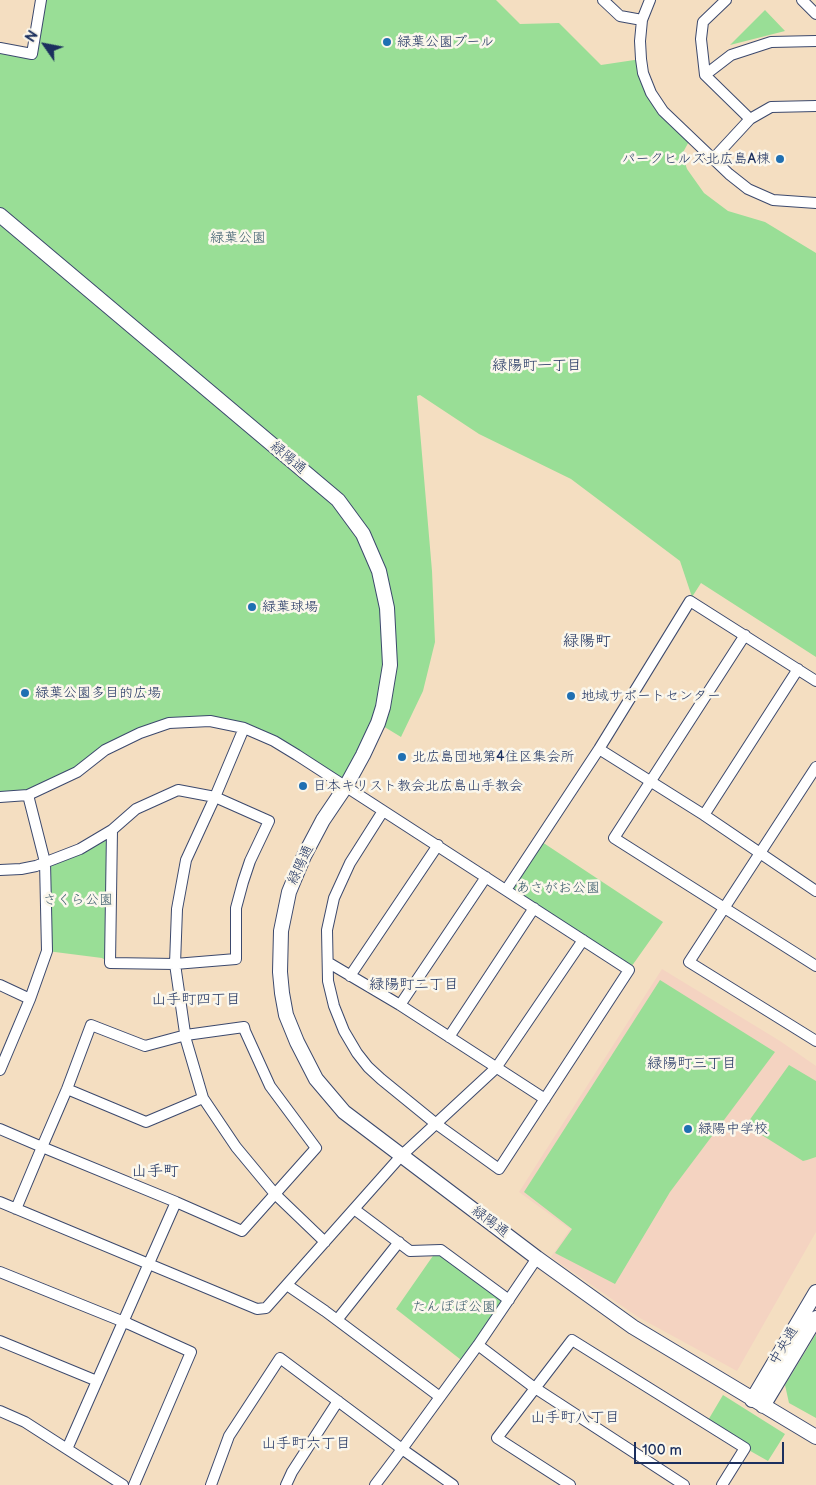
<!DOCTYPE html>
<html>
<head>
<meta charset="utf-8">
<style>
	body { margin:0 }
	#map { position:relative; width:816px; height:1485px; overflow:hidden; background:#f4dec1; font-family:"Balsamiq Sans",sans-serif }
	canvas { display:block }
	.north { position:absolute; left:20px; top:20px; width:50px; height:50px; -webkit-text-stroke:4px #fbf7ec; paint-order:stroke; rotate:303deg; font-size:14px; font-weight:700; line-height:20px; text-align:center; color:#1b2f5e }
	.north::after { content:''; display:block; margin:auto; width:18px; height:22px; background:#1b2f5e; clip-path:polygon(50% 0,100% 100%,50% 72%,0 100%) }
	.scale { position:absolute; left:634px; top:1442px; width:150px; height:22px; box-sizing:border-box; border:2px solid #1b2f5e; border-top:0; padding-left:6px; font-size:15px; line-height:18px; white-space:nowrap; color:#1b2f5e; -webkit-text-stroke:4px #fbf7ec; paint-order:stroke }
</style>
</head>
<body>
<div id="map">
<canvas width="816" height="1485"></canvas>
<div class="north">N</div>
<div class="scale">100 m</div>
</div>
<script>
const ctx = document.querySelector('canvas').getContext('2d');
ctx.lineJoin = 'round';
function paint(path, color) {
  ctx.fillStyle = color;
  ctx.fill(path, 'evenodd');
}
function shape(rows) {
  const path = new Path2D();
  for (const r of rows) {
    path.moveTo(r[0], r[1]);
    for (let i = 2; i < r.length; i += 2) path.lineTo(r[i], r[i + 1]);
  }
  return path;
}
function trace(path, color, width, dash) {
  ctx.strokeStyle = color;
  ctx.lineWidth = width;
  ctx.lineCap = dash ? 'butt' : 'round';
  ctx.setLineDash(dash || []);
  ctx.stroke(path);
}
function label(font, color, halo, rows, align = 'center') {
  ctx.font = font + ' "Balsamiq Sans","Klee One",sans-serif';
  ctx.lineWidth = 5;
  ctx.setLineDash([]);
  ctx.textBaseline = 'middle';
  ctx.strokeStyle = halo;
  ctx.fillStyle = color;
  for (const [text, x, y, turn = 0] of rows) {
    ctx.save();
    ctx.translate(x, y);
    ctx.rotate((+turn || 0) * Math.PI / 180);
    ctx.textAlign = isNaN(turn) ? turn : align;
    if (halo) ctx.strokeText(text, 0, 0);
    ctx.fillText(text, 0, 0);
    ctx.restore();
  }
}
const built = shape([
	[662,969,780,1041,816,1066,816,1232,737,1371,638,1317,551,1257,570,1229,519,1192]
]);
const green = shape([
	[46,0,496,0,520,24,559,23,601,65,641,59,651,94,691,138,682,154,687,169,704,193,728,211,765,222,816,253,816,657,701,583,692,597,680,561,571,479,479,434,420,395,417,396,432,571,435,642,423,691,401,737,378,723,346,786,244,728,169,723,28,795,0,797,0,52,34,57],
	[765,10,785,31,730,45],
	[111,837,110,963,102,958,47,951,45,862],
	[539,840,663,922,629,970,506,890],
	[660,980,775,1052,670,1192,615,1284,555,1253,572,1229,524,1192],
	[789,1065,816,1081,816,1157,807,1160,803,1161,746,1125],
	[437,1250,509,1300,465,1363,396,1309],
	[816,1334,816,1418,789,1403,785,1385],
	[723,1395,785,1434,768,1461,745,1448,707,1422]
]);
const street = shape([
	[603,0,620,16,642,20],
	[650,0,642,20,640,41,641,59,643,73,651,93,663,111,729,174,748,189,773,200,816,203],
	[726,0,703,22,701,39,705,75,750,119],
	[802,0,816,14],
	[0,48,32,54,41,0],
	[705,75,731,55,771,42,816,41],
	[713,159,750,119,771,107,816,106],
	[745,635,614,838,816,966],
	[244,728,215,797,186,860,177,909,175,964,186,1040,203,1098,236,1147,275,1194,325,1242],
	[599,749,704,815,816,891],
	[816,767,689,962,816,1041],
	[0,797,28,795,77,772,105,750,140,733,169,723,210,721,244,728,274,741,297,755,629,970,499,1169,435,1123,381,1079,368,1067,357,1053,344,1031,334,1006,328,981,327,930,334,898,350,863,383,811],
	[704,815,798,669],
	[0,870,21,869,36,866,80,849,112,830,136,809,178,790,215,797,269,821,250,861,243,882,236,908,236,959,175,964,110,963,112,830],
	[506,890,599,749,690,601,816,681],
	[329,963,400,1005,545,1099],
	[350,976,438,845],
	[0,985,30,999],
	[400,1005,486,877],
	[449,1037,534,908],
	[0,1070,30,999,47,951,45,862,28,795],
	[67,1089,146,1122,203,1098],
	[0,1129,42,1147,176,1202,242,1231,316,1148,270,1086,245,1031,244,1027,186,1035,145,1046,91,1025,67,1089,42,1147,16,1209],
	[0,1202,257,1309,266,1308,401,1156,496,1068,583,940],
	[354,1209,410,1251,441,1250,509,1300],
	[0,1272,129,1324,191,1352,134,1485],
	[287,1285,325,1311,440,1397],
	[337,1320,399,1242],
	[0,1341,97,1381],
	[478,1345,532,1386,684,1485],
	[0,1411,25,1422,123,1485],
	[67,1449,176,1202],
	[211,1485,229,1436,280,1358,402,1449,375,1485],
	[286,1485,292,1472,338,1401],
	[453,1485,402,1449,478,1345,537,1258],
	[570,1485,497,1438,572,1340,745,1448,722,1485]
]);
const secondary = shape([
	[0,215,338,500,363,534,379,571,387,608,390,665,383,707,378,723,363,755,346,786,323,820,304,856,289,892,281,931,280,972,282,993,286,1015,297,1042,316,1079,344,1112,537,1258,633,1327,816,1437],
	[752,1400,816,1292],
	[763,1406,816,1318]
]);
const markers = [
	[387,42,5,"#1f6fb2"],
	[780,159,5,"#1f6fb2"],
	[252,607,5,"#1f6fb2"],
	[25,693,5,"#1f6fb2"],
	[571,696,5,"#1f6fb2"],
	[402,757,5,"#1f6fb2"],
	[303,786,5,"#1f6fb2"],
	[688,1129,5,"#1f6fb2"]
];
const poiNames = [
	["緑葉公園プール",397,42],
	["パークヒルズ北広島A棟",770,159,"right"],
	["緑葉球場",262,607],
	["緑葉公園多目的広場",35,693],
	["地域サポートセンター",581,696],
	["北広島団地第4住区集会所",412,757],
	["日本キリスト教会北広島山手教会",313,786],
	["緑陽中学校",698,1129]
];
const parkNames = [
	["緑葉公園",238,238],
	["あさがお公園",558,888],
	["さくら公園",78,900],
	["たんぽぽ公園",454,1307]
];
const streetNames = [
	["緑陽通",288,458,40],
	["緑陽通",301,865,-65],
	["緑陽通",490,1222,37],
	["中央通",784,1346,-59]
];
const neighbourhoodNames = [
	["緑陽町一丁目",537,366],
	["緑陽町二丁目",414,985],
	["山手町四丁目",196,1000],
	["緑陽町三丁目",692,1064],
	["山手町八丁目",575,1418],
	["山手町六丁目",306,1444]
];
const quarterNames = [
	["緑陽町",587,642],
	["山手町",155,1172]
];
paint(built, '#f4d3c1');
paint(green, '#99de96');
trace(street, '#3c496d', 12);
trace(secondary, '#3c496d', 16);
trace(street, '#fff', 10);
trace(secondary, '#fff', 14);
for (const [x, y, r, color] of markers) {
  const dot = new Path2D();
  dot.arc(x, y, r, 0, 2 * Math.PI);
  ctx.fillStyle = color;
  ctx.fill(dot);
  trace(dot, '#fbf7ec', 2);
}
label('14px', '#1b2f5e', '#fbf7ec', poiNames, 'left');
label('14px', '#3a5b6c', '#fbf7ec', parkNames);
label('14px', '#1b2f5e', '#fbf7ec', streetNames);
label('15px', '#1b2f5e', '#fbf7ec', neighbourhoodNames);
label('16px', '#1b2f5e', '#fbf7ec', quarterNames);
</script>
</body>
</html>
